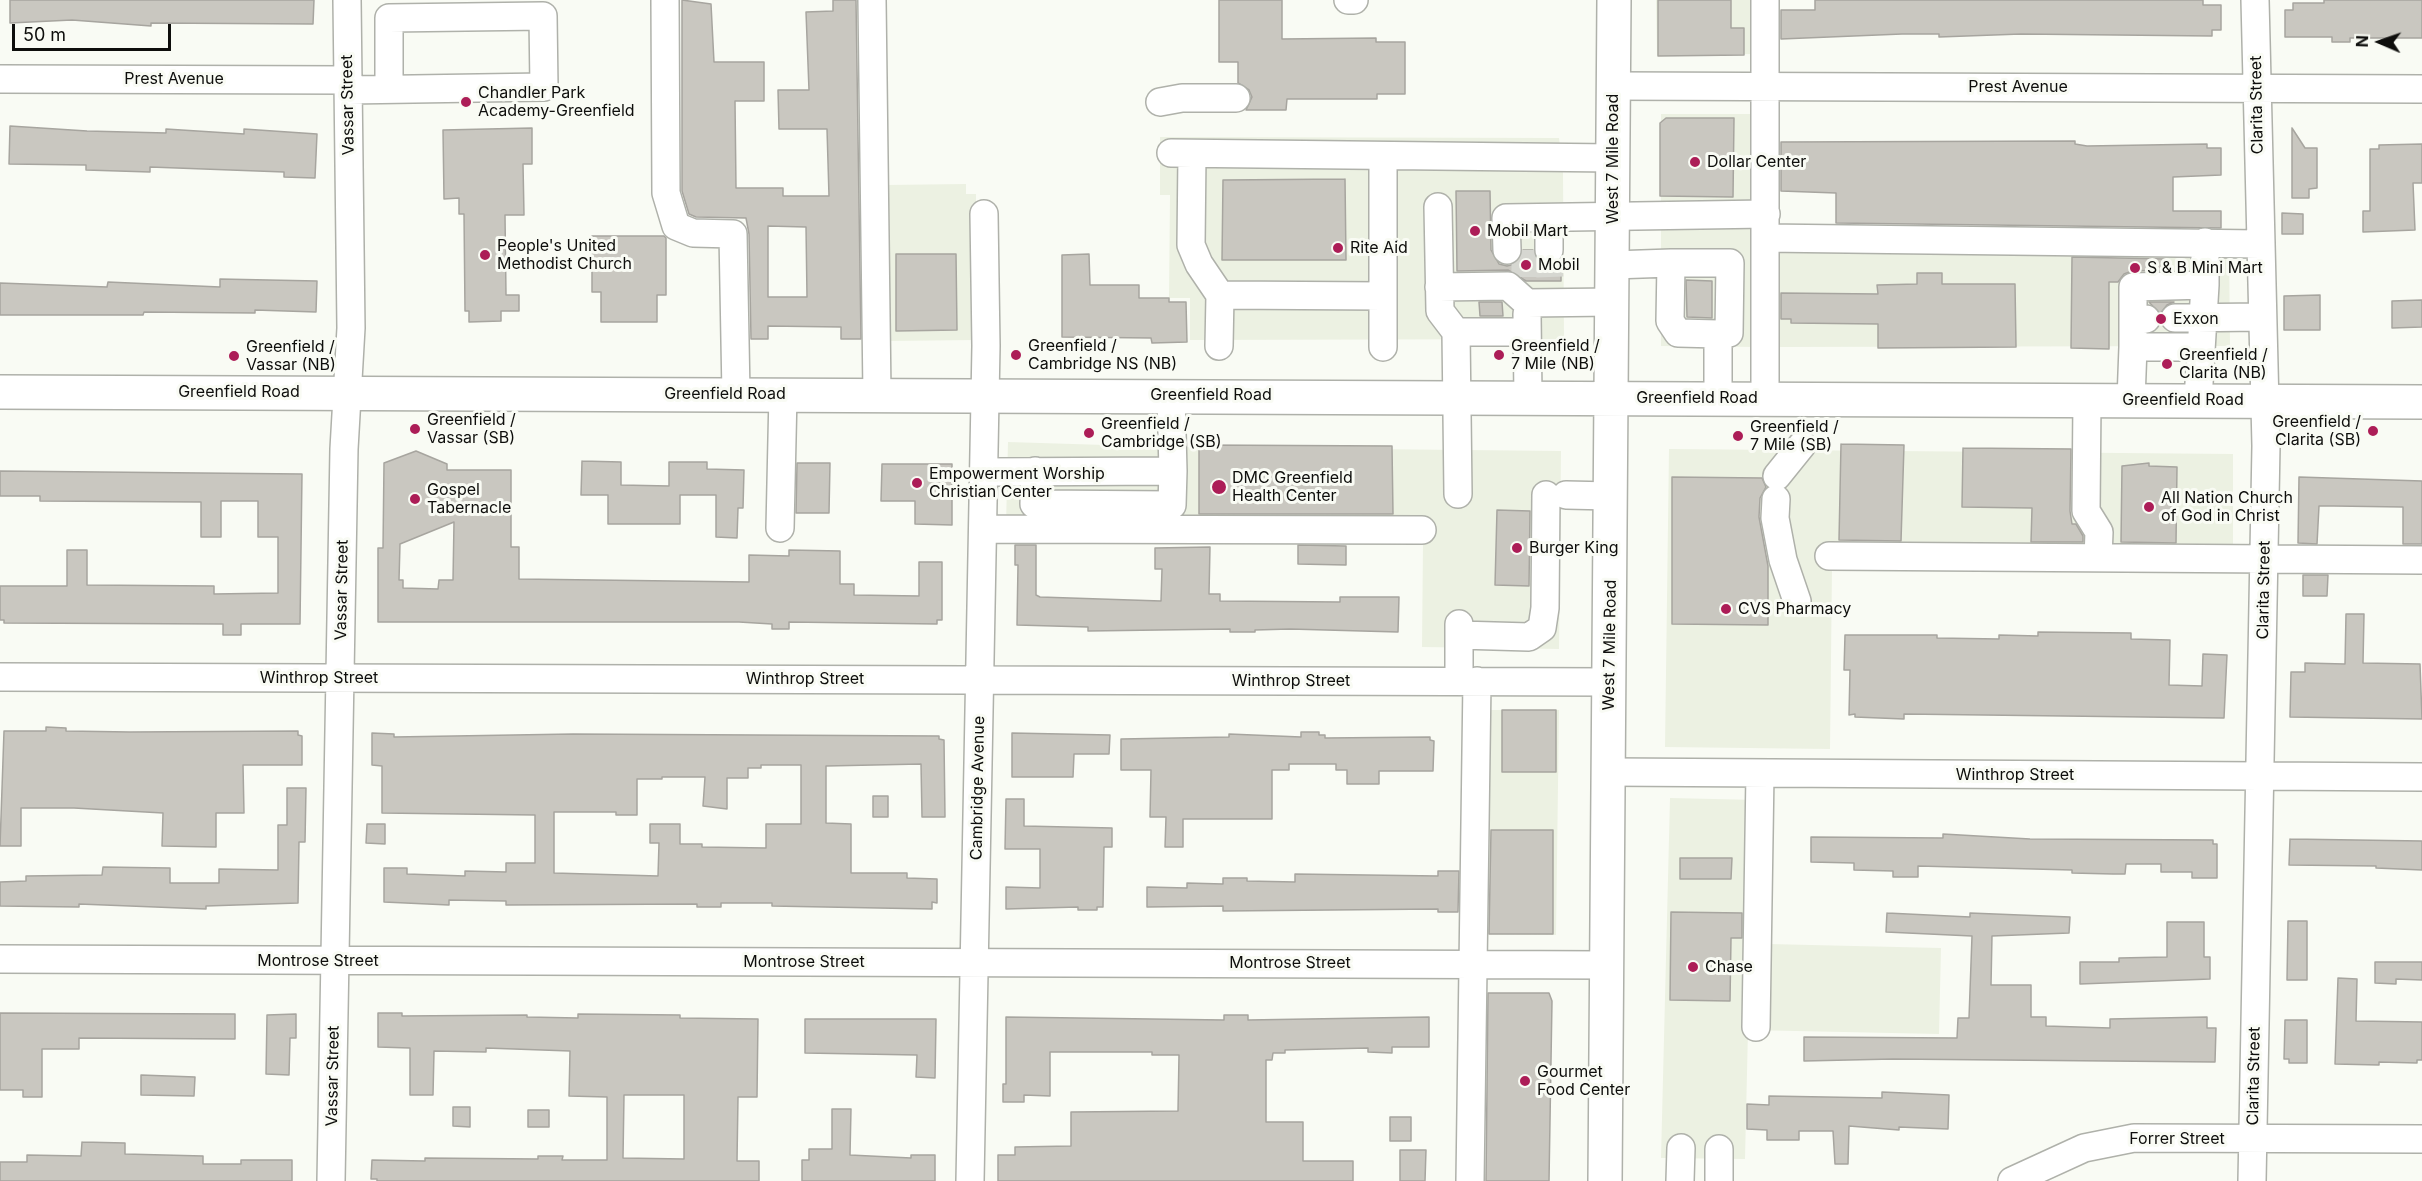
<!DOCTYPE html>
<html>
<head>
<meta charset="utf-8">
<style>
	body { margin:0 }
	#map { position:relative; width:2422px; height:1181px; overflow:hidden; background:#f9fbf4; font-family:Inter,sans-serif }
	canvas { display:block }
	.north { position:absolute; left:2350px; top:12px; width:60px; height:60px; -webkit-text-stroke:4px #f9fbf4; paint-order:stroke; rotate:272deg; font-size:16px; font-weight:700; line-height:24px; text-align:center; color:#0e0e0c }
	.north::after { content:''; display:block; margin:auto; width:21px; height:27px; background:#0e0e0c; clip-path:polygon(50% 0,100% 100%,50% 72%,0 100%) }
	.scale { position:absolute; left:12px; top:24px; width:159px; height:27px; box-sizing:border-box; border:3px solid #0e0e0c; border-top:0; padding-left:8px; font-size:18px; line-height:21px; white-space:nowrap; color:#0e0e0c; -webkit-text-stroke:4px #f9fbf4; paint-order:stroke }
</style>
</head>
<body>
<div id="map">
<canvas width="2422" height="1181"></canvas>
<div class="north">N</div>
<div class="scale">50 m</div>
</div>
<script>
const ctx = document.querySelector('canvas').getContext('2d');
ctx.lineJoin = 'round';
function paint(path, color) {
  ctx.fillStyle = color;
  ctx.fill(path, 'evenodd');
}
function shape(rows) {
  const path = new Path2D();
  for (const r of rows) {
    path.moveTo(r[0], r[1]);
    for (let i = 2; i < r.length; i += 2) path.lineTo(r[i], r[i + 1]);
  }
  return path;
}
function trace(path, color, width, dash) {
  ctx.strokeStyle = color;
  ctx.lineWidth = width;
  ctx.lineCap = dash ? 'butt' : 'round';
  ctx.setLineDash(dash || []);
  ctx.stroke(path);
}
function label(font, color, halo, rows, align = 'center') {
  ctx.font = font + ' Inter,sans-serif';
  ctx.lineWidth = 6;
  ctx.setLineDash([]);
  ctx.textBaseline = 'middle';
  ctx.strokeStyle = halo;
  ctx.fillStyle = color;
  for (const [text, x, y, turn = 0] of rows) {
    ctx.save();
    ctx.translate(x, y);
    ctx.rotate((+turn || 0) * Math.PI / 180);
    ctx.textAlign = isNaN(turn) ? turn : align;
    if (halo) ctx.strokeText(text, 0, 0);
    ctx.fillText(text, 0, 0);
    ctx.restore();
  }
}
const built = shape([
	[1656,0,1755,0,1755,54,1657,55],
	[1661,114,1758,114,1758,347,1661,346],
	[1160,137,1559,138,1563,173,1564,339,1190,340,1190,298,1169,298,1170,195,1160,195],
	[966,184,966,194,976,194,976,340,887,341,886,185],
	[2229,248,2230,346,1777,347,1777,250],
	[1008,442,1170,447,1561,451,1559,649,1422,647,1423,544,1429,544,1430,525,1006,525],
	[1669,449,2233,454,2233,553,1832,568,1830,749,1665,747],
	[1481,710,1559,710,1556,935,1478,934],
	[1670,798,1758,800,1768,944,1941,948,1939,1034,1748,1030,1745,1159,1661,1158]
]);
const building = shape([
	[10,0,314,0,313,24,151,23,151,26,72,20,10,23,10,0],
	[682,0,711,4,714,62,764,62,764,101,735,101,736,188,783,188,783,196,829,196,827,129,779,129,778,90,809,90,806,12,833,11,833,0,856,0,861,339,841,339,841,327,768,326,768,339,751,339,749,234,746,218,696,217,689,214,682,191,682,0],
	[768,226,806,227,807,297,768,297,768,226],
	[1219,0,1282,0,1282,39,1376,38,1376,42,1405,42,1405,94,1377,94,1377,99,1287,99,1286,110,1246,110,1252,97,1249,90,1238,83,1238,62,1219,62,1219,0],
	[1658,0,1731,0,1731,28,1744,28,1744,55,1658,56,1658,0],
	[1815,0,2203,0,2203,5,2221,5,2221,30,2212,30,2212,36,2021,34,1939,37,1939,34,1902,34,1781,39,1781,10,1815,10,1815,0],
	[2324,0,2422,0,2422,38,2350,38,2350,42,2332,42,2332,37,2285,37,2285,10,2293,10,2293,3,2324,3,2324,0],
	[1666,118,1734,118,1733,197,1660,196,1660,123,1666,118],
	[10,126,87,131,166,133,166,129,244,134,244,129,317,134,315,178,284,177,284,172,150,167,150,172,86,170,86,165,9,164,10,126],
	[532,128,532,164,523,164,524,215,505,215,506,295,519,295,519,311,501,311,501,321,469,322,469,311,465,311,464,214,459,214,459,198,444,199,443,130,532,128],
	[2292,128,2305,148,2317,148,2317,188,2309,189,2309,198,2292,198,2292,128],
	[2075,141,2075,144,2087,146,2207,144,2207,148,2221,148,2221,175,2173,177,2173,211,2221,211,2221,228,1836,223,1836,193,1781,191,1781,142,2075,141],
	[2422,144,2422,183,2413,183,2415,230,2363,232,2363,211,2370,211,2370,149,2379,149,2379,145,2422,144],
	[1345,179,1346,260,1222,260,1223,180,1345,179],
	[1456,191,1490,191,1491,250,1499,264,1507,266,1515,264,1521,258,1523,250,1533,250,1536,258,1542,264,1550,266,1561,260,1561,281,1526,281,1508,270,1457,271,1456,191],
	[2282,213,2303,214,2303,234,2282,234,2282,213],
	[592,236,664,236,666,238,666,295,657,295,657,322,601,322,601,292,592,292,592,236],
	[896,254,956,254,957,330,896,331,896,254],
	[1089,254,1090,285,1139,285,1139,298,1169,298,1169,302,1186,302,1187,342,1152,343,1151,338,1062,337,1062,255,1089,254],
	[2072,257,2165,259,2165,270,2132,271,2124,274,2118,282,2109,282,2109,349,2071,348,2072,257],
	[1917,273,1942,273,1942,284,2015,284,2016,347,1878,348,1878,324,1791,323,1791,319,1781,319,1781,293,1878,294,1877,285,1917,284,1917,273],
	[220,279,317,281,316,312,255,310,255,313,144,312,143,315,0,315,0,283,107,287,108,282,220,287,220,279],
	[1686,280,1712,281,1712,318,1687,317,1686,280],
	[2320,295,2320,330,2284,330,2284,296,2320,295],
	[2422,300,2422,327,2392,328,2392,301,2422,300],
	[1479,302,1502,302,1503,316,1480,316,1479,302],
	[2149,302,2174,302,2167,305,2160,314,2149,302],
	[1841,444,1904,445,1901,541,1839,540,1841,444],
	[1199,445,1392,446,1393,514,1199,514,1199,445],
	[1963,448,2071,449,2070,511,2072,524,2076,524,2083,536,2083,542,2031,542,2032,508,1962,507,1963,448],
	[416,451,447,464,447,470,511,470,511,547,519,547,519,579,749,582,749,555,789,556,789,550,840,551,840,584,854,584,854,595,919,596,919,562,942,562,942,620,937,620,937,624,789,622,789,629,772,629,772,624,739,622,378,622,378,548,383,548,384,463,416,451],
	[454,522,453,580,439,580,438,589,403,588,403,580,399,580,400,544,454,522],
	[582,461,621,462,621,485,669,486,669,462,707,462,707,469,744,470,743,508,738,508,737,538,716,537,716,495,680,495,680,524,608,524,608,495,581,495,582,461],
	[797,463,830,463,829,513,796,513,797,463],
	[2149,463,2149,466,2177,467,2176,543,2121,542,2122,466,2149,463],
	[882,464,952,464,952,525,915,524,915,501,881,501,882,464],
	[0,471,302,474,300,624,241,624,241,635,223,635,223,624,4,623,4,620,0,620,0,586,67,586,67,550,87,550,87,585,214,586,214,594,278,593,278,537,258,537,258,501,221,501,221,537,201,537,201,502,40,501,40,496,0,496,0,471],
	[1672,477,1762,478,1766,487,1760,498,1759,517,1768,566,1768,625,1672,624,1672,477],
	[2299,477,2422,481,2422,544,2403,544,2403,507,2334,506,2319,506,2317,544,2298,543,2299,477],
	[1497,510,1530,511,1529,586,1495,585,1497,510],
	[1015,545,1036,545,1036,595,1040,597,1161,601,1162,569,1155,569,1155,548,1210,547,1209,594,1220,594,1220,601,1340,602,1340,597,1399,597,1398,632,1290,629,1255,630,1255,632,1230,632,1230,629,1088,631,1088,627,1017,625,1018,565,1015,565,1015,545],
	[1298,545,1346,546,1346,565,1298,564,1298,545],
	[2303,575,2328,575,2327,596,2303,596,2303,575],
	[2346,614,2364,614,2363,663,2420,664,2422,719,2290,717,2291,672,2305,672,2305,663,2345,664,2346,614],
	[2038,632,2131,633,2131,639,2170,640,2169,685,2202,686,2203,654,2227,655,2224,718,1904,714,1904,719,1855,717,1855,714,1849,715,1850,670,1844,670,1845,635,1937,635,1937,638,1999,639,1999,635,2038,636,2038,632],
	[1502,710,1556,710,1556,772,1502,772,1502,710],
	[46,727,66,728,66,731,130,732,298,731,298,735,302,736,302,765,243,765,244,813,216,813,216,847,162,846,163,813,74,808,21,808,21,846,0,846,4,731,46,731,46,727],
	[1301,732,1319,732,1319,735,1325,735,1325,738,1430,737,1430,740,1434,741,1433,771,1379,771,1379,784,1347,784,1347,770,1336,770,1336,764,1289,764,1289,770,1272,770,1272,819,1183,819,1183,847,1165,847,1166,817,1150,817,1151,770,1121,770,1121,739,1229,737,1229,734,1301,737,1301,732],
	[372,733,394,734,394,737,573,734,939,736,939,739,944,740,945,817,922,817,921,764,826,766,826,823,851,824,851,873,907,873,907,878,937,879,937,903,932,902,932,909,772,906,772,903,721,903,721,907,697,907,697,904,506,905,506,901,449,900,449,905,384,902,384,868,407,868,407,874,465,876,465,871,506,872,506,863,535,863,535,815,382,813,382,766,372,765,372,733],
	[761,765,801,765,801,824,766,824,766,848,702,847,702,844,680,844,680,824,650,824,650,843,659,843,658,876,554,873,554,812,616,812,616,815,637,815,637,779,662,779,662,777,705,777,703,806,727,809,727,778,748,778,748,768,761,768,761,765],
	[1012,733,1110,735,1109,754,1074,754,1073,777,1012,777,1012,733],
	[287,788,306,788,305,842,299,842,298,903,206,906,206,909,79,904,79,907,0,906,0,882,26,881,26,876,102,875,103,867,170,868,170,883,219,883,219,869,278,870,278,825,287,825,287,788],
	[873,796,888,796,888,817,873,817,873,796],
	[1006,799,1024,799,1024,826,1112,828,1112,847,1104,847,1103,907,1097,907,1097,910,1078,910,1078,907,1006,909,1006,887,1040,888,1040,849,1005,849,1006,799],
	[367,824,385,824,385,844,366,843,367,824],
	[1491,830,1553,830,1553,934,1489,934,1491,830],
	[1943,834,2030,839,2213,840,2213,844,2217,844,2217,878,2192,878,2192,872,2161,872,2161,864,2126,864,2125,874,2113,874,2072,873,2072,870,1918,866,1918,877,1893,877,1893,871,1854,870,1854,863,1811,862,1811,837,1943,838,1943,834],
	[2290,839,2422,841,2422,870,2376,868,2376,866,2289,865,2290,839],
	[1680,858,1732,858,1731,879,1680,879,1680,858],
	[1438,871,1459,871,1458,912,1438,912,1438,909,1223,911,1223,906,1147,907,1147,887,1187,888,1187,883,1223,884,1223,878,1247,878,1247,881,1295,882,1295,874,1438,876,1438,871],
	[1671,912,1742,913,1742,938,1731,938,1730,1001,1670,1000,1671,912],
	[1887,913,1970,917,1970,913,2070,917,2069,933,1992,936,1991,985,2031,985,2031,1017,2046,1017,2046,1026,2110,1028,2110,1019,2207,1017,2207,1028,2216,1028,2215,1062,1893,1059,1804,1061,1804,1037,1957,1038,1958,1018,1969,1018,1972,936,1886,932,1887,913],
	[2288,921,2307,921,2307,980,2287,980,2288,921],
	[2167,922,2204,922,2204,957,2210,957,2210,979,2080,984,2080,962,2119,962,2119,958,2167,957,2167,922],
	[2375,962,2422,962,2422,980,2396,979,2396,984,2375,983,2375,962],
	[2338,978,2357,979,2356,1021,2422,1022,2422,1060,2417,1060,2417,1063,2379,1062,2379,1065,2335,1064,2338,978],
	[1488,993,1549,993,1552,1001,1549,1181,1486,1181,1488,993],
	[0,1013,235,1014,235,1039,79,1038,79,1049,42,1049,42,1097,23,1097,23,1090,0,1090,0,1013],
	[378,1013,402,1013,402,1016,527,1015,527,1017,578,1018,578,1014,680,1015,680,1018,758,1019,757,1097,738,1097,737,1161,759,1161,759,1181,377,1181,377,1179,371,1179,372,1160,425,1161,425,1158,538,1159,538,1156,563,1156,562,1160,607,1160,607,1097,569,1096,570,1051,486,1048,486,1052,434,1051,433,1095,410,1095,410,1048,378,1047,378,1013],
	[624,1095,684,1095,684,1159,623,1158,624,1095],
	[296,1014,296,1038,290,1038,289,1075,266,1074,267,1015,296,1014],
	[1224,1015,1248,1015,1248,1020,1429,1017,1429,1047,1392,1047,1392,1053,1368,1052,1368,1048,1285,1050,1285,1053,1273,1053,1272,1060,1266,1060,1266,1122,1303,1122,1303,1161,1353,1161,1353,1181,998,1181,998,1155,1015,1155,1015,1147,1071,1146,1071,1112,1178,1111,1179,1055,1152,1055,1152,1052,1050,1052,1050,1096,1024,1095,1024,1102,1003,1102,1003,1084,1006,1084,1006,1017,1224,1020,1224,1015],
	[805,1019,936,1019,935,1078,916,1077,917,1055,805,1053,805,1019],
	[2285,1020,2307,1020,2307,1063,2289,1063,2289,1059,2284,1059,2285,1020],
	[141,1075,195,1077,194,1096,141,1095,141,1075],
	[1882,1092,1949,1095,1948,1129,1899,1127,1899,1130,1849,1126,1848,1164,1835,1164,1833,1131,1799,1131,1799,1140,1767,1140,1767,1130,1747,1129,1747,1104,1769,1105,1769,1096,1882,1098,1882,1092],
	[453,1107,470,1107,470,1127,453,1126,453,1107],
	[832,1109,851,1109,850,1155,911,1158,911,1155,935,1155,935,1181,802,1181,802,1160,809,1160,809,1149,832,1149,832,1109],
	[528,1110,549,1110,549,1127,528,1127,528,1110],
	[1390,1117,1411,1117,1411,1141,1390,1141,1390,1117],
	[82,1142,125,1143,125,1154,203,1156,203,1164,241,1164,241,1160,292,1160,292,1181,0,1181,0,1162,27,1162,27,1155,81,1156,82,1142],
	[1400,1150,1426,1150,1425,1181,1400,1181,1400,1150]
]);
const minorTunnel = shape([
	[1525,250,1525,281],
	[1549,250,1550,281]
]);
const minor = shape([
	[665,0,666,193,676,226,693,233,733,234,736,394],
	[872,0,877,394],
	[1348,0,1354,0],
	[1765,0,1765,398],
	[0,79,348,80],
	[1614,86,2422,89],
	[348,90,544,87,543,16,389,18,389,89],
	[1160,102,1182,98,1236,98],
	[1171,153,1613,158],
	[1192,154,1191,245,1199,264,1220,295],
	[1383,156,1383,347],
	[1438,207,1440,311,1456,332],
	[1549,218,1549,250],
	[1765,238,2260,244],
	[1507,250,1506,218,1766,214],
	[1613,265,1671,263],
	[1439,287,1508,286,1527,303,1613,302],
	[1527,314,1528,397],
	[2175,318,2261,317],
	[2146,319,2133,320,2133,287,2205,285,2205,242],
	[2133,320,2133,347,2200,347],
	[1718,334,1678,333,1670,321,1671,263,1730,263,1729,333,1718,334,1718,398],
	[1219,346,1220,295,1383,296],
	[2087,400,2086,511,2099,532,2098,558],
	[2131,400,2133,347],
	[2198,400,2205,285],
	[1035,471,1034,504,1172,505,1173,471],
	[983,472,1173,471,1171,395],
	[1777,476,1802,445],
	[1458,494,1456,332,1527,332],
	[1566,495,1611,496],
	[1776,499,1775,518,1783,560,1797,601],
	[780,528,783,394],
	[983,529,1422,530],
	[1829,556,2422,560],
	[1459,624,1459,681],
	[1459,635,1529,637,1542,628,1545,608,1546,495],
	[0,677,1610,682],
	[1609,772,2422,777],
	[0,959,1607,965],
	[1756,1027,1760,773],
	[1719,1149,1719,1181],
	[331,1181,344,449,351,328,347,0],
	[970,1181,986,346,984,214],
	[1470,1181,1477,681],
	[1680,1181,1681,1148],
	[2012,1181,2084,1148,2134,1138,2422,1139],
	[2252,1181,2266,446,2255,0]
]);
const major = shape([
	[0,392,2422,402],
	[1605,1181,1614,0]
]);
const markers = [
	[466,102,6,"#ac1d57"],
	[1695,162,6,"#ac1d57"],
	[1475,231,6,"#ac1d57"],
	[1338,248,6,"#ac1d57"],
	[485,255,6,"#ac1d57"],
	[1526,265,6,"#ac1d57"],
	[2135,268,6,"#ac1d57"],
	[2161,319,6,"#ac1d57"],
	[1016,355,6,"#ac1d57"],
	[1499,355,6,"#ac1d57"],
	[234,356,6,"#ac1d57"],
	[2167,364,6,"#ac1d57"],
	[415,429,6,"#ac1d57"],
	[2373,431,6,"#ac1d57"],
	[1089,433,6,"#ac1d57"],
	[1738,436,6,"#ac1d57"],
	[917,483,6,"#ac1d57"],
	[1219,487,8,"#ac1d57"],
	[415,499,6,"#ac1d57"],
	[2149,507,6,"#ac1d57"],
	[1517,548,6,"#ac1d57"],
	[1726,609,6,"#ac1d57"],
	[1693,967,6,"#ac1d57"],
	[1525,1081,6,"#ac1d57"]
];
const streetNames = [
	["Prest Avenue",174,79],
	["Prest Avenue",2018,87],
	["Vassar Street",348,105,-91],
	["Clarita Street",2257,105,-91],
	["West 7 Mile Road",1613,159,-90],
	["Greenfield Road",239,392],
	["Greenfield Road",725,394],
	["Greenfield Road",1211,395],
	["Greenfield Road",1697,398],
	["Greenfield Road",2183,400],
	["Vassar Street",342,590,-89],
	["Clarita Street",2264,590,-89],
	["West 7 Mile Road",1610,645,-89],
	["Winthrop Street",319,678],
	["Winthrop Street",805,679],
	["Winthrop Street",1291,681],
	["Winthrop Street",2015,775],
	["Cambridge Avenue",978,788,-89],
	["Montrose Street",318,961],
	["Montrose Street",804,962],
	["Montrose Street",1290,963],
	["Vassar Street",333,1076,-89],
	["Clarita Street",2254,1076,-89],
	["Forrer Street",2177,1139]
];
const poiNames = [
	["Chandler Park",478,93],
	["Academy-Greenfield",478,111],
	["Dollar Center",1707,162],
	["Mobil Mart",1487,231],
	["People's United",497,246],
	["Methodist Church",497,264],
	["Rite Aid",1350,248],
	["Mobil",1538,265],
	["S & B Mini Mart",2147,268],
	["Exxon",2173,319],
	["Greenfield /",1028,346],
	["Cambridge NS (NB)",1028,364],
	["Greenfield /",1511,346],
	["7 Mile (NB)",1511,364],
	["Greenfield /",246,347],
	["Vassar (NB)",246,365],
	["Greenfield /",2179,355],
	["Clarita (NB)",2179,373],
	["Greenfield /",427,420],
	["Vassar (SB)",427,438],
	["Greenfield /",2361,422,"right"],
	["Clarita (SB)",2361,440,"right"],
	["Greenfield /",1101,424],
	["Cambridge (SB)",1101,442],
	["Greenfield /",1750,427],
	["7 Mile (SB)",1750,445],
	["Empowerment Worship",929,474],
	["Christian Center",929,492],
	["DMC Greenfield",1232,478],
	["Health Center",1232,496],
	["Gospel",427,490],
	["Tabernacle",427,508],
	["All Nation Church",2161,498],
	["of God in Christ",2161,516],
	["Burger King",1529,548],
	["CVS Pharmacy",1738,609],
	["Chase",1705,967],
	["Gourmet",1537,1072],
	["Food Center",1537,1090]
];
paint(built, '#ecf1e2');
paint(building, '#c9c7c0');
trace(building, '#a7a59f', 1.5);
trace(minorTunnel, '#d6d7d1', 27, [27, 14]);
trace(minor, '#afb1aa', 30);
trace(major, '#afb1aa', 36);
trace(minor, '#fff', 27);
trace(major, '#fff', 33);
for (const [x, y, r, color] of markers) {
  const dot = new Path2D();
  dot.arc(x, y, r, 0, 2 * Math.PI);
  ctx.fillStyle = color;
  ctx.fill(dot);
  trace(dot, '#f9fbf4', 2);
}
label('16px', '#0e0e0c', '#f9fbf4', streetNames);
label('16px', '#0e0e0c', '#f9fbf4', poiNames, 'left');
</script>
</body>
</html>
